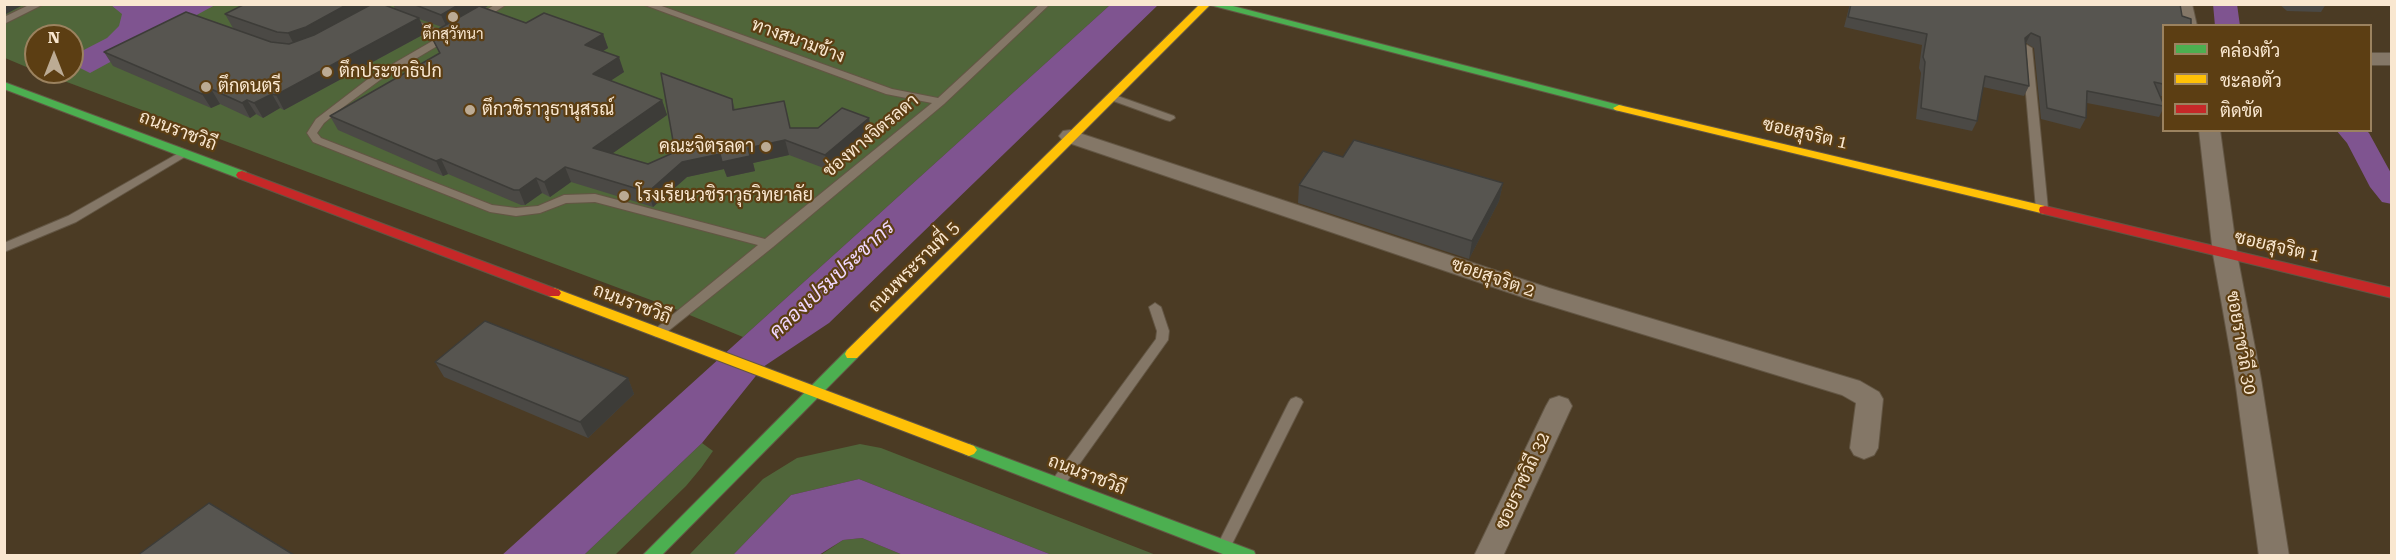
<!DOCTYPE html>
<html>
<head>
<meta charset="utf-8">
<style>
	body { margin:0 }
	#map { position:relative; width:2396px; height:560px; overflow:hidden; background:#4b3b24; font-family:"Roboto Serif",Sarabun,serif }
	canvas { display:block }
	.frame { position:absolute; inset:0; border:6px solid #f9e7d0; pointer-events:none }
	.legend { position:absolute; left:2162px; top:24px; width:210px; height:108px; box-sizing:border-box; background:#5c3e13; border:2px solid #9b825f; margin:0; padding:8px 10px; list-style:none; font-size:18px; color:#f9e7d0 }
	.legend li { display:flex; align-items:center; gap:12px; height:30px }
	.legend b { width:30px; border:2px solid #9b825f }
	.north { position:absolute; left:24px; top:24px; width:60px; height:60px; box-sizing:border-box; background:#5c3e13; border:2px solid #9b825f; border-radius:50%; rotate:0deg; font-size:16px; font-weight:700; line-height:24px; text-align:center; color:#f9e7d0 }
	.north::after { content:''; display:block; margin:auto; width:21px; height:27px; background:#bcab94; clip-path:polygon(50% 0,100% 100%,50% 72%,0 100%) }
</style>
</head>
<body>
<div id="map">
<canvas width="2396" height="560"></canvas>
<div class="frame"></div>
<ul class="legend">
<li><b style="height:8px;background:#4caf50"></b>คล่องตัว</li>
<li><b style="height:8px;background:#ffc107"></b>ชะลอตัว</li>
<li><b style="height:8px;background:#c62828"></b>ติดขัด</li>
</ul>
<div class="north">N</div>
</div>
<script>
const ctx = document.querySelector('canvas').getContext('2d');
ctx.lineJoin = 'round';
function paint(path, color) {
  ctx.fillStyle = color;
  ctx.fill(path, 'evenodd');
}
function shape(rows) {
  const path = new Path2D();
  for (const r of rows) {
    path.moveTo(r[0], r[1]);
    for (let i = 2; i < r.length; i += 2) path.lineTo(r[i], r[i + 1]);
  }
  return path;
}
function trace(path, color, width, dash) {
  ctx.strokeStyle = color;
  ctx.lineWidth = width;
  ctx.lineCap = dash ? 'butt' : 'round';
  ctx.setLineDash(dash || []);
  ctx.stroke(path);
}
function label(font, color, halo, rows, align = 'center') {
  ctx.font = font + ' "Roboto Serif",Sarabun,serif';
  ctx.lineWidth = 4.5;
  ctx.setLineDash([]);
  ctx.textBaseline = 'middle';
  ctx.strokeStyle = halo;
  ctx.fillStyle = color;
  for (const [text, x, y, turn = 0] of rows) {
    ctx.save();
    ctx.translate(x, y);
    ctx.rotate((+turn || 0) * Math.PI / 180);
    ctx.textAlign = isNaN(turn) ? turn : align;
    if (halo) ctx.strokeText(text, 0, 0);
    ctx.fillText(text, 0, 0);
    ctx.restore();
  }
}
const green = shape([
	[4,5,1110,5,743,337,675,309,40,72,72,72,72,36,36,36,36,71,5,58],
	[702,443,713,451,701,468,686,486,615,555,584,555],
	[860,444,881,448,1156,555,1052,555,859,479,791,495,733,555,688,556,763,479,797,458],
	[862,538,903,555,819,556,843,540]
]);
const water = shape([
	[111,5,215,5,90,73,72,64,72,51,78,53,107,38,119,26,122,14],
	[1110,5,1158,5,829,323,763,367,702,443,584,555,501,556],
	[859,479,1052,555,903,555,862,538,843,540,819,555,733,555,791,495]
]);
const canal = shape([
	[2213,4,2237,4,2240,26,2215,26,2213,4],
	[2336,130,2366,130,2369,133,2392,175,2392,204,2382,202,2370,187,2347,143,2336,130]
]);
const lane = shape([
	[31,4,44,4,4,24,4,17,31,4],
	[496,4,507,4,481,21,475,21,475,17,496,4],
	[642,4,656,4,892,89,938,98,1040,4,1050,4,944,104,773,247,662,336,658,337,654,336,652,333,654,330,758,245,595,202,566,203,540,213,516,216,490,212,313,142,307,133,316,119,372,76,441,36,406,23,406,19,409,18,454,36,380,80,342,108,324,123,317,133,321,138,492,205,516,208,538,206,564,195,595,194,765,239,932,103,886,94,642,4],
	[2027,45,2032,48,2048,209,2042,213,2036,209,2022,48,2027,45],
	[1112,94,1174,116,1175,118,1170,121,1166,120,1108,99,1107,97,1112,94],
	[184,150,189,153,188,155,76,222,4,252,4,243,68,216,184,150],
	[1155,303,1161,307,1169,331,1168,340,1063,487,1058,489,1053,487,1051,483,1053,479,1156,339,1157,331,1149,307,1155,303],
	[1296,397,1301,399,1303,402,1229,550,1224,552,1219,550,1217,546,1289,402,1291,399,1296,397]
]);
const street = shape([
	[2174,4,2192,4,2197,26,2178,26,2174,4],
	[2370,53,2392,53,2392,65,2370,65,2370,53],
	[1070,130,1549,288,1860,381,1879,392,1883,399,1878,448,1874,455,1864,459,1854,455,1850,448,1856,403,1842,395,1531,300,1063,141,1059,136,1063,131,1070,130],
	[2199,130,2220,130,2237,254,2261,379,2289,556,2259,556,2235,379,2213,254,2199,130],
	[1559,396,1568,399,1572,406,1503,556,1474,556,1546,406,1550,399,1559,396]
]);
const fast = shape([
	[1206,4,1225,4,1623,106,1625,108,1619,111,1206,4],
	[4,82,246,172,248,175,242,179,238,178,4,89,4,82],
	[852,349,857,350,859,354,857,358,661,556,642,556,847,350,852,349],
	[969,444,1254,551,1256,556,1228,556,964,454,961,450,964,446,969,444]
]);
const slow = shape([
	[1200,4,1211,4,857,358,847,358,845,354,847,350,1200,4],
	[1619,105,2045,206,2051,210,2045,214,1615,110,1613,108,1619,105],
	[554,288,974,446,977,450,974,454,969,456,964,454,549,296,547,293,549,290,554,288]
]);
const jam = shape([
	[242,171,559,290,561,293,559,296,549,296,238,178,236,175,238,172,242,171],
	[2045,206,2392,288,2392,298,2040,213,2039,210,2040,207,2045,206]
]);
const wall = shape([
	[393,4,491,4,485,8,526,23,603,34,608,48,603,51,624,72,610,81,662,100,667,115,612,153,648,164,675,152,732,99,735,110,791,128,872,133,829,170,789,155,753,163,755,171,727,177,724,169,687,177,653,207,571,182,550,197,542,193,525,205,521,205,448,174,443,176,338,130,330,116,439,53,430,34,442,27,419,19,426,33,284,110,280,108,263,118,256,114,250,118,220,104,211,108,113,66,104,52,233,28,225,14,395,9],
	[1850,4,2180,4,2163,26,2163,96,2160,96,2163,103,2163,109,2159,117,2087,103,2086,118,2080,129,2041,119,2034,48,2026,43,2029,86,2024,96,1983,87,1977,121,1972,131,1916,119,1921,73,1919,68,1922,45,1844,27],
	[2279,4,2326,4,2321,12,2287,11],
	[1343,157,1503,183,1499,201,1469,259,1298,203,1299,185],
	[435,362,628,378,634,394,588,438,444,377]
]);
const shadedWall = shape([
	[4,4,25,4,6,14,4,12],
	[348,4,382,4,296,48,288,33],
	[460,4,491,4,448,30,441,15],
	[419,18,426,33,284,110,276,95],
	[2031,33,2026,43,2025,38],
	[603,34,608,48,590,59,585,45],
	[619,57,624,72,598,89,593,74],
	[211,89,220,104,211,108,202,94],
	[272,94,280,108,263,118,254,103],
	[247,100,256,114,250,118,242,103],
	[662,100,667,115,599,163,593,148],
	[869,118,872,133,829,170,825,155],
	[785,140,789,155,753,163,755,171,727,177,724,169,687,177,653,207,648,192,682,162],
	[441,159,448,174,443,176,436,161],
	[565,167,571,182,550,197,544,182],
	[536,178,542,193,525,205,519,190],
	[1503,183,1499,201,1469,259,1472,241],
	[628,378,634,394,588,438,580,422]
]);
const building = shape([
	[245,4,348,4,306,27,288,33,277,32,225,14,245,4],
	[372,4,382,4,419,18,276,95,272,94,254,103,247,100,242,103,211,89,202,94,104,52,186,12,271,42,289,44,314,35,372,4],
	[413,4,460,4,441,15,413,4],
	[1851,4,2180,4,2182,16,2191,19,2191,26,2163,26,2163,84,2154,82,2163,103,2163,106,2087,91,2086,118,2047,108,2040,37,2031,33,2025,38,2029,86,1985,76,1977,121,1921,108,1925,62,1923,57,1927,34,1848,17,1851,4],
	[479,6,526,23,544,13,603,34,585,45,619,57,593,74,662,100,593,148,648,164,675,152,661,73,732,99,733,110,784,101,790,128,818,128,842,108,869,118,825,155,785,140,748,148,750,156,722,162,720,154,682,162,648,192,565,167,544,182,536,178,519,190,514,190,441,159,436,161,330,116,440,53,430,34,479,6],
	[1354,140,1503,183,1472,241,1299,185,1323,151,1343,157,1354,140],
	[485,321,628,378,580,422,435,362,485,321],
	[209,503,294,555,138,555,209,503]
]);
const markers = [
	[453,17,6,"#bcab94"],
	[327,72,6,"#bcab94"],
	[206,87,6,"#bcab94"],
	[470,110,6,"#bcab94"],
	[766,147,6,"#bcab94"],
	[624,196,6,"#bcab94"]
];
const farPoinames = [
	["ตึกสุวัทนา",453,35]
];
const streetNames = [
	["ทางสนามข้าง",798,41,20],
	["ถนนราชวิถี",178,131,21],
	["ซอยสุจริต 1",1805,134,13],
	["ช่องทางจิตรลดา",871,136,-40],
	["ซอยสุจริต 1",2277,247,13],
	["ถนนพระรามที่ 5",914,267,-45],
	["ซอยสุจริต 2",1493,278,19],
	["ถนนราชวิถี",632,304,21],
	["ซอยราชวิถี 30",2241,343,80],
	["ถนนราชวิถี",1087,475,21],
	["ซอยราชวิถี 32",1523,481,-65]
];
const poiNames = [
	["ตึกประขาธิปก",339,72],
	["ตึกดนตรี",218,87],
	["ตึกวชิราวุธานุสรณ์",482,110],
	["คณะจิตรลดา",754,147,"right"],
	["โรงเรียนวชิราวุธวิทยาลัย",636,196]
];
const waterNames = [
	["คลองเปรมประชากร",832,280,-43]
];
paint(green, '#50663a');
paint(water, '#7f5490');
paint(canal, '#7f5490');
trace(lane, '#635644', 2);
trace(street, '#635644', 2);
trace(fast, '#635644', 2);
trace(slow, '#635644', 2);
trace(jam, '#635644', 2);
paint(lane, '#847767');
paint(street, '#847767');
paint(fast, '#4caf50');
paint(slow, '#ffc107');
paint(jam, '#c62828');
paint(wall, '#4b4945');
paint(shadedWall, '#3d3c38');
paint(building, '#575550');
trace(building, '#3d3c38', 1.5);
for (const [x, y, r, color] of markers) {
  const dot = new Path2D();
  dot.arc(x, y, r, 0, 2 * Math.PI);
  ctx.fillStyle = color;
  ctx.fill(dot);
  trace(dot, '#5c3e13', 2);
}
label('15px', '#f9e7d0', '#5c3e13', farPoinames);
label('18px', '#f9e7d0', '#5c3e13', streetNames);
label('18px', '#f9e7d0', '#5c3e13', poiNames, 'left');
label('italic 20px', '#f1d8ff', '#5c3e13', waterNames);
</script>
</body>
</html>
